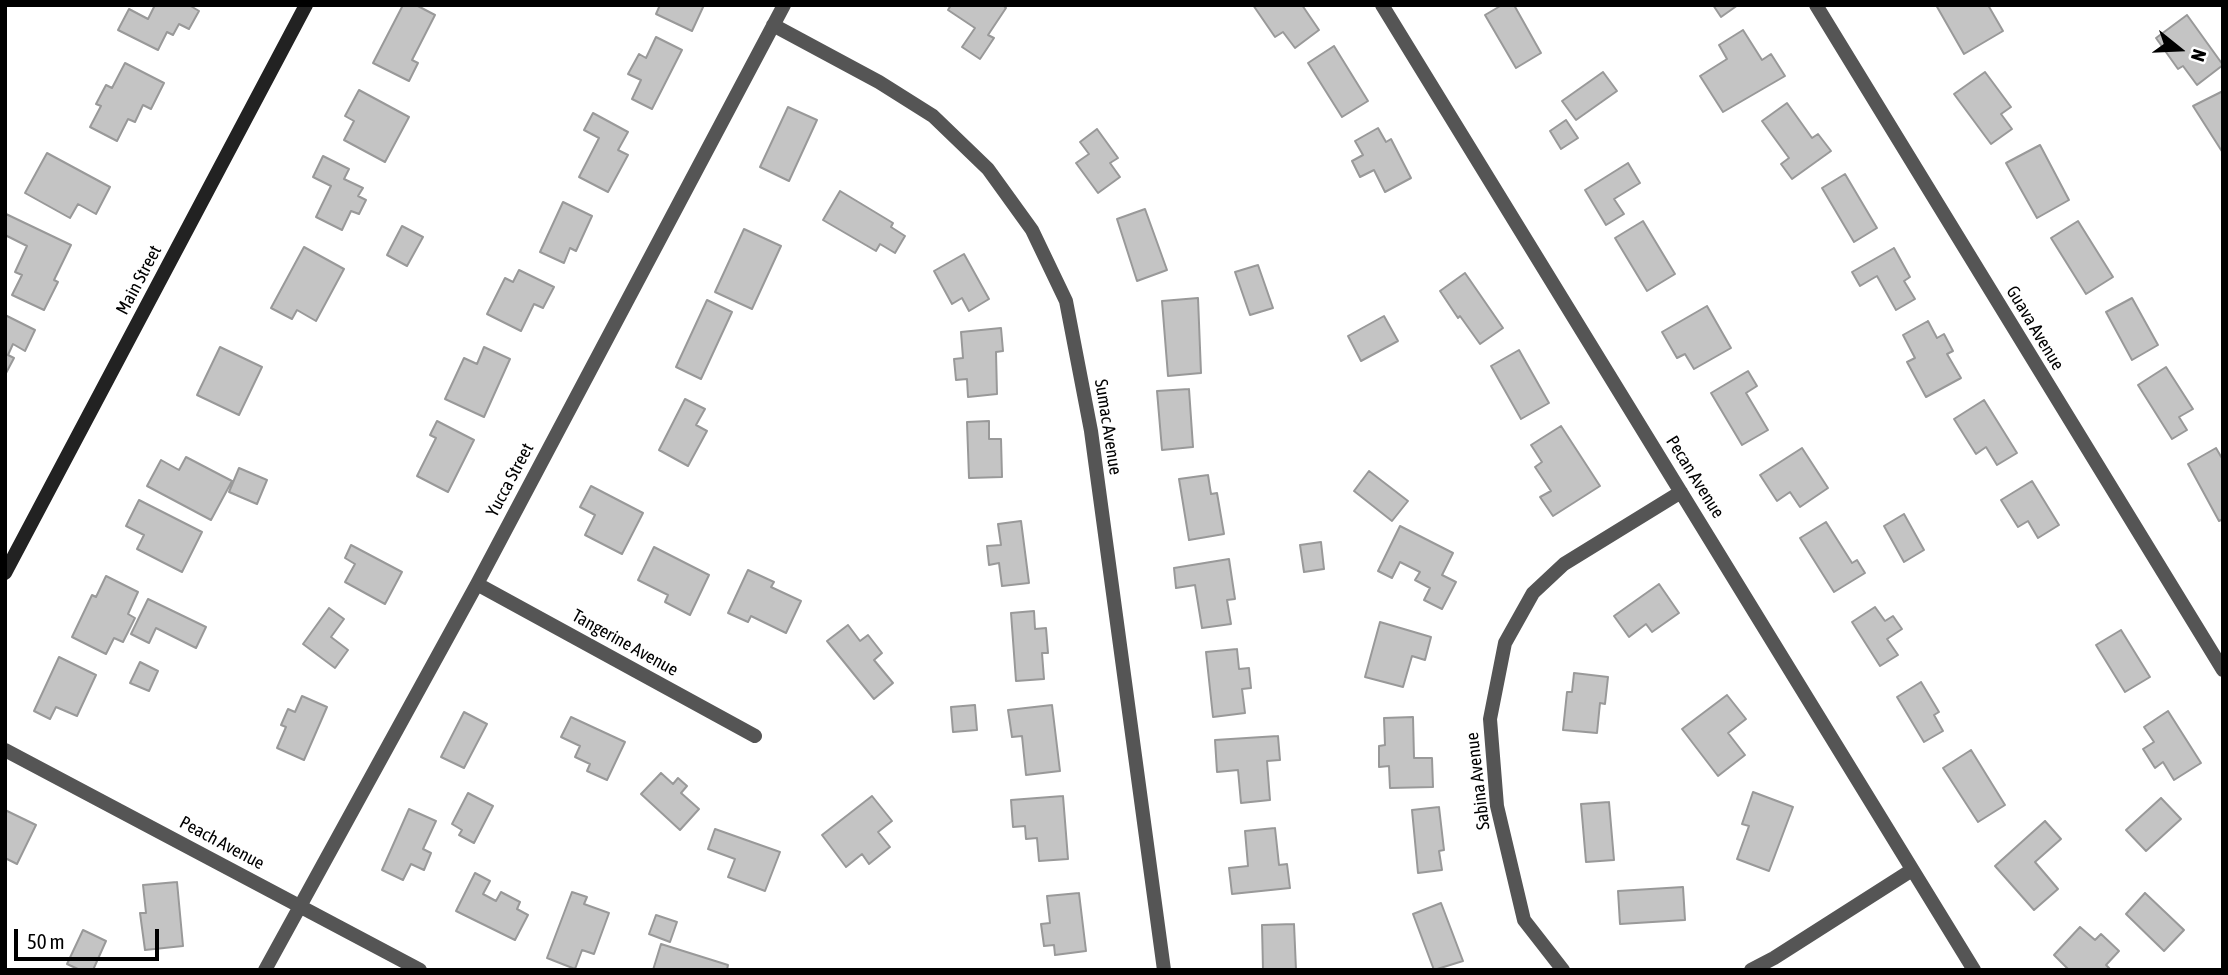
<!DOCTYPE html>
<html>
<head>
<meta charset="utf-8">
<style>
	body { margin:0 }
	#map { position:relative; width:2228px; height:975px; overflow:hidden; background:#fff; font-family:"Asap Condensed",sans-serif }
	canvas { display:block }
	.frame { position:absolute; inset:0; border:7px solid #000; pointer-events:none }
	.north { position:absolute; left:2144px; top:14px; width:70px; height:70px; -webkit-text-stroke:5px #fff; paint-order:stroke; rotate:108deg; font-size:19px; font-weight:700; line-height:28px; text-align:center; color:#000 }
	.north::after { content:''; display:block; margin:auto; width:24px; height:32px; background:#000; clip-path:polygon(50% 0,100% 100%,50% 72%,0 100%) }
	.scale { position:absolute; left:14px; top:929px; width:145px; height:32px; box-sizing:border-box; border:4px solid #000; border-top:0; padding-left:9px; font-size:21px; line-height:24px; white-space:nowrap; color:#000; -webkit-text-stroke:5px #fff; paint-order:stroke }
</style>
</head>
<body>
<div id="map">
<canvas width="2228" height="975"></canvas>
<div class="frame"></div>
<div class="north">N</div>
<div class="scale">50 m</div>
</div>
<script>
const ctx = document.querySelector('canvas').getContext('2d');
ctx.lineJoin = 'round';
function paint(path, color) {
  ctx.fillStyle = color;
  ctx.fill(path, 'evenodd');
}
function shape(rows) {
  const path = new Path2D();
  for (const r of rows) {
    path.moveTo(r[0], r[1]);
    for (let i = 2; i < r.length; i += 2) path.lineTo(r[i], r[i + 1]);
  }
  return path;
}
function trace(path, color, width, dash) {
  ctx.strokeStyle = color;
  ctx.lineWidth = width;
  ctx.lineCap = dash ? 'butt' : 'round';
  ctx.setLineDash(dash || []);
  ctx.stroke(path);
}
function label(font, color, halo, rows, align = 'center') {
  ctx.font = font + ' "Asap Condensed",sans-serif';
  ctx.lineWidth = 5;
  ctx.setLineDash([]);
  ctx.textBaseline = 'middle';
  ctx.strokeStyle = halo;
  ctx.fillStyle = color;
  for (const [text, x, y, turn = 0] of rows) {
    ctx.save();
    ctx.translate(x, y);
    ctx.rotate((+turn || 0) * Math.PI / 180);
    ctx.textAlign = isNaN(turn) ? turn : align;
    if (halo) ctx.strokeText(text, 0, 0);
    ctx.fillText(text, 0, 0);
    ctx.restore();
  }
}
const building = shape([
	[155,5,189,5,199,11,189,29,179,24,173,35,167,32,158,50,118,30,129,9,148,19,155,5],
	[403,5,416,5,435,15,412,60,418,63,409,81,373,63,403,5],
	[660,5,704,5,692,31,656,14,660,5],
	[951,5,1003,5,1006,8,988,35,994,38,980,59,962,47,975,28,948,10,951,5],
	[1253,5,1302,5,1319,30,1295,48,1283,32,1275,37,1253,5],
	[1502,5,1514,5,1541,53,1516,68,1485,15,1502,5],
	[1713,5,1738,5,1721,17,1713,5],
	[1936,5,1988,5,2003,31,1964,54,1936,5],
	[2187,15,2223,65,2197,85,2183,66,2178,69,2156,38,2187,15],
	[1743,30,1762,60,1771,54,1785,76,1723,112,1700,76,1727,59,1719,45,1743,30],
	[656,37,682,50,652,109,632,99,641,80,628,74,639,54,646,58,656,37],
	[1334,46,1368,101,1342,117,1308,63,1334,46],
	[125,63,164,83,151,109,143,105,135,122,128,119,117,141,90,127,101,106,96,104,106,85,112,88,125,63],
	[1603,72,1617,91,1576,120,1562,101,1603,72],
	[1985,72,2011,107,2001,114,2012,129,1991,144,1954,94,1985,72],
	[359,90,409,117,385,162,344,140,354,121,345,116,359,90],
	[2223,91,2223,153,2193,106,2223,91],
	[1787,103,1812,138,1818,134,1831,151,1792,179,1781,164,1789,158,1762,121,1787,103],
	[788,107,817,120,789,181,760,167,788,107],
	[593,113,628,132,618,150,628,155,608,192,579,177,599,138,584,130,593,113],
	[1566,120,1578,138,1561,149,1550,131,1566,120],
	[1378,128,1386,142,1391,139,1411,178,1385,192,1374,170,1360,177,1352,161,1363,155,1355,141,1378,128],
	[1097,129,1118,158,1110,163,1120,177,1098,193,1076,163,1089,154,1080,142,1097,129],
	[2040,145,2069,200,2037,218,2006,163,2040,145],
	[47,153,110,187,96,214,78,204,70,218,25,193,47,153],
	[323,156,349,169,344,179,363,188,358,196,366,200,359,214,351,211,342,230,316,217,331,186,313,177,323,156],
	[1628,163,1640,183,1614,199,1624,214,1606,225,1585,190,1628,163],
	[1845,174,1877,228,1854,242,1822,188,1845,174],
	[840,191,893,223,891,227,905,236,895,253,880,244,876,251,823,220,840,191],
	[563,202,592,216,576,251,570,248,564,263,540,252,563,202],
	[1145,209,1167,270,1137,281,1117,219,1145,209],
	[6,214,71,245,54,280,58,282,44,310,12,295,22,275,15,272,27,246,5,235,6,214],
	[1643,221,1675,274,1647,291,1615,238,1643,221],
	[2078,221,2113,277,2086,294,2051,238,2078,221],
	[402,226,423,237,407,266,387,255,402,226],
	[744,229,781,246,752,309,715,292,744,229],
	[304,247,344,269,316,321,297,310,292,319,271,308,304,247],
	[1894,248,1910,277,1904,281,1915,299,1896,310,1877,276,1860,286,1852,272,1894,248],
	[964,254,989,299,969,311,962,298,952,304,934,271,964,254],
	[1258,265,1273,308,1250,315,1235,272,1258,265],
	[519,270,554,287,543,308,534,304,521,331,487,314,505,278,513,282,519,270],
	[1465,273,1503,328,1480,344,1460,316,1458,318,1440,291,1465,273],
	[1198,298,1201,373,1168,376,1162,301,1198,298],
	[2132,298,2158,345,2132,360,2106,312,2132,298],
	[707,300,732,312,701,379,676,367,707,300],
	[1707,306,1731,348,1694,369,1685,354,1677,358,1662,332,1707,306],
	[5,315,35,330,25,351,13,344,8,355,14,358,5,375,5,315],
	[1384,316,1398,341,1361,361,1348,336,1384,316],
	[1928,321,1937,338,1944,334,1953,351,1947,354,1961,378,1926,397,1907,362,1915,358,1903,335,1928,321],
	[1001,328,1003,351,996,352,997,394,968,397,967,379,956,380,954,359,963,358,961,332,1001,328],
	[220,347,262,367,239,415,197,395,220,347],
	[484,347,510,359,484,417,445,399,464,358,477,364,484,347],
	[1519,350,1549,403,1521,419,1491,366,1519,350],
	[2166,367,2193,409,2179,417,2187,430,2172,439,2138,385,2166,367],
	[1748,371,1757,386,1746,393,1768,430,1742,445,1711,393,1748,371],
	[1189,389,1193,447,1162,450,1157,391,1189,389],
	[685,399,705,409,696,425,707,431,688,466,659,450,685,399],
	[1984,400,2017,453,1997,465,1986,447,1976,454,1954,419,1984,400],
	[437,421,474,440,448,492,417,476,436,438,430,435,437,421],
	[989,421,989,439,1001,439,1002,477,969,478,967,422,989,421],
	[1561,426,1600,486,1553,516,1540,497,1551,491,1535,467,1542,462,1531,445,1561,426],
	[1802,448,1828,488,1800,507,1790,492,1777,501,1760,475,1802,448],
	[2216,448,2223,460,2223,519,2219,521,2188,464,2216,448],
	[186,457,232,481,211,520,147,486,161,460,179,470,186,457],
	[239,468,267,480,257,504,229,492,239,468],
	[1369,471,1408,501,1392,521,1354,491,1369,471],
	[1208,475,1211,494,1217,493,1224,534,1189,540,1179,479,1208,475],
	[2032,481,2059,525,2038,538,2028,521,2018,527,2001,500,2032,481],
	[591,486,643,513,622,554,585,535,595,515,580,507,591,486],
	[139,500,202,532,182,572,137,549,144,535,126,526,139,500],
	[1904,514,1924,550,1904,562,1884,526,1904,514],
	[1021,521,1029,583,1002,586,999,563,989,565,987,546,1001,545,998,524,1021,521],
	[1826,522,1852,563,1857,560,1865,573,1834,592,1800,538,1826,522],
	[1400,526,1453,553,1442,575,1456,582,1442,609,1424,600,1430,588,1415,580,1420,572,1400,562,1392,578,1378,571,1400,526],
	[1321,542,1324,569,1304,572,1300,545,1321,542],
	[351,545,402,572,385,604,345,582,355,564,345,558,351,545],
	[654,547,709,575,690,615,665,602,668,595,638,580,654,547],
	[1229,559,1235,599,1227,600,1231,624,1202,628,1195,585,1176,588,1174,568,1229,559],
	[748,570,774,582,771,587,801,601,786,633,751,616,748,622,728,613,748,570],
	[106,576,138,592,128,614,135,618,123,642,114,638,106,654,72,637,92,595,96,597,106,576],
	[1659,584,1679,613,1652,632,1646,624,1629,637,1614,616,1659,584],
	[148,599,206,627,196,648,156,628,149,643,131,634,148,599],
	[1875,607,1885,621,1893,616,1902,629,1887,639,1898,655,1880,666,1852,622,1875,607],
	[329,608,344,619,331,637,348,650,335,668,303,644,329,608],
	[1034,611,1035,629,1046,628,1048,653,1042,653,1044,679,1016,681,1011,613,1034,611],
	[1380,622,1431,637,1425,660,1412,656,1403,687,1365,677,1380,622],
	[848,625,860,641,868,635,882,653,874,660,893,683,874,699,827,641,848,625],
	[2121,630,2150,677,2125,692,2096,645,2121,630],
	[1237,649,1239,669,1249,668,1251,688,1242,689,1245,713,1213,717,1206,652,1237,649],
	[59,657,96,675,77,716,56,707,50,719,34,711,59,657],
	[140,662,158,671,149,691,130,683,140,662],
	[1574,673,1608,677,1605,704,1600,703,1597,733,1563,730,1567,692,1572,692,1574,673],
	[1921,682,1939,712,1934,715,1943,731,1924,742,1897,697,1921,682],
	[1727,695,1746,719,1728,733,1745,755,1718,776,1682,729,1727,695],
	[302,696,327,707,304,760,277,748,286,727,281,725,288,709,295,712,302,696],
	[975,705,977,730,953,732,951,707,975,705],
	[1052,705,1060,771,1026,775,1022,736,1012,737,1008,710,1052,705],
	[2168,711,2201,763,2174,780,2163,762,2155,768,2143,749,2154,742,2144,727,2168,711],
	[464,712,487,724,464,768,441,757,464,712],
	[571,717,625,742,607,780,587,771,590,764,575,757,580,746,561,737,571,717],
	[1413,717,1414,758,1432,758,1433,787,1390,788,1389,766,1379,767,1379,746,1385,745,1384,718,1413,717],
	[1278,736,1280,760,1267,761,1270,800,1241,803,1238,770,1217,772,1215,740,1278,736],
	[1971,750,2005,805,1978,822,1943,768,1971,750],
	[661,773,673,784,678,778,687,786,681,793,699,809,680,830,641,794,661,773],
	[1753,792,1793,807,1769,871,1737,859,1749,826,1742,824,1753,792],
	[468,793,493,806,474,843,459,835,462,830,452,824,468,793],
	[872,796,892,821,878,832,890,847,869,864,862,854,846,867,822,835,872,796],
	[1063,796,1068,859,1039,861,1037,838,1026,839,1025,826,1013,827,1011,800,1063,796],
	[2161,798,2181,819,2146,851,2126,830,2161,798],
	[1609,802,1614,860,1586,862,1581,804,1609,802],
	[1439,807,1444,850,1439,851,1442,870,1418,873,1412,810,1439,807],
	[409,809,436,821,423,849,431,853,424,870,411,864,403,880,382,870,409,809],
	[5,810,36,825,17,864,5,858,5,810],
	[2045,821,2061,839,2035,862,2058,889,2034,910,1995,866,2045,821],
	[1275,828,1279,865,1287,864,1290,888,1232,894,1229,868,1248,866,1245,831,1275,828],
	[715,829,780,852,765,891,728,877,735,859,708,849,715,829],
	[475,873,490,881,483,894,496,901,501,892,520,902,517,909,528,915,515,940,456,911,475,873],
	[177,882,183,946,145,950,140,913,146,913,143,885,177,882],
	[1683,887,1685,920,1620,924,1618,891,1683,887],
	[572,892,587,897,584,904,609,913,594,954,582,950,575,969,547,958,572,892],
	[1079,893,1086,951,1055,955,1054,945,1044,946,1041,924,1050,923,1047,896,1079,893],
	[2145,893,2184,930,2164,951,2126,914,2145,893],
	[1441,903,1463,961,1434,970,1413,914,1441,903],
	[656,915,677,922,670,942,649,934,656,915],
	[1294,924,1296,970,1263,970,1262,925,1294,924],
	[2080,927,2095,940,2101,934,2119,951,2106,965,2111,970,2069,970,2054,955,2080,927],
	[83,930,106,941,93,970,80,970,67,964,83,930],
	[661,944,728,965,727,970,653,970,661,944]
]);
const minor = shape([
	[1382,5,1974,970],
	[1816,5,2223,670],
	[773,25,879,82,933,116,988,169,1032,230,1066,301,1091,431,1164,970],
	[477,584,755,736],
	[5,750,420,970],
	[265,970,477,584,784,5],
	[1563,970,1524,920,1497,806,1490,719,1505,643,1533,593,1564,564,1681,492],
	[1751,970,1774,958,1912,870]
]);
const secondary = shape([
	[5,573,306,5]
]);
const streetNames = [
	["Main Street",139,280,-62],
	["Guava Avenue",2035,328,59],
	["Sumac Avenue",1108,427,81],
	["Pecan Avenue",1695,477,58],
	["Yucca Street",510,480,-62],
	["Tangerine Avenue",625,643,29],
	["Sabina Avenue",1478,781,-97],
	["Peach Avenue",222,843,28]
];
paint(building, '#c4c4c4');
trace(building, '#999', 2);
trace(minor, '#555', 14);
trace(secondary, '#222', 14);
label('18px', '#000', '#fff', streetNames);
</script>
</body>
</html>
